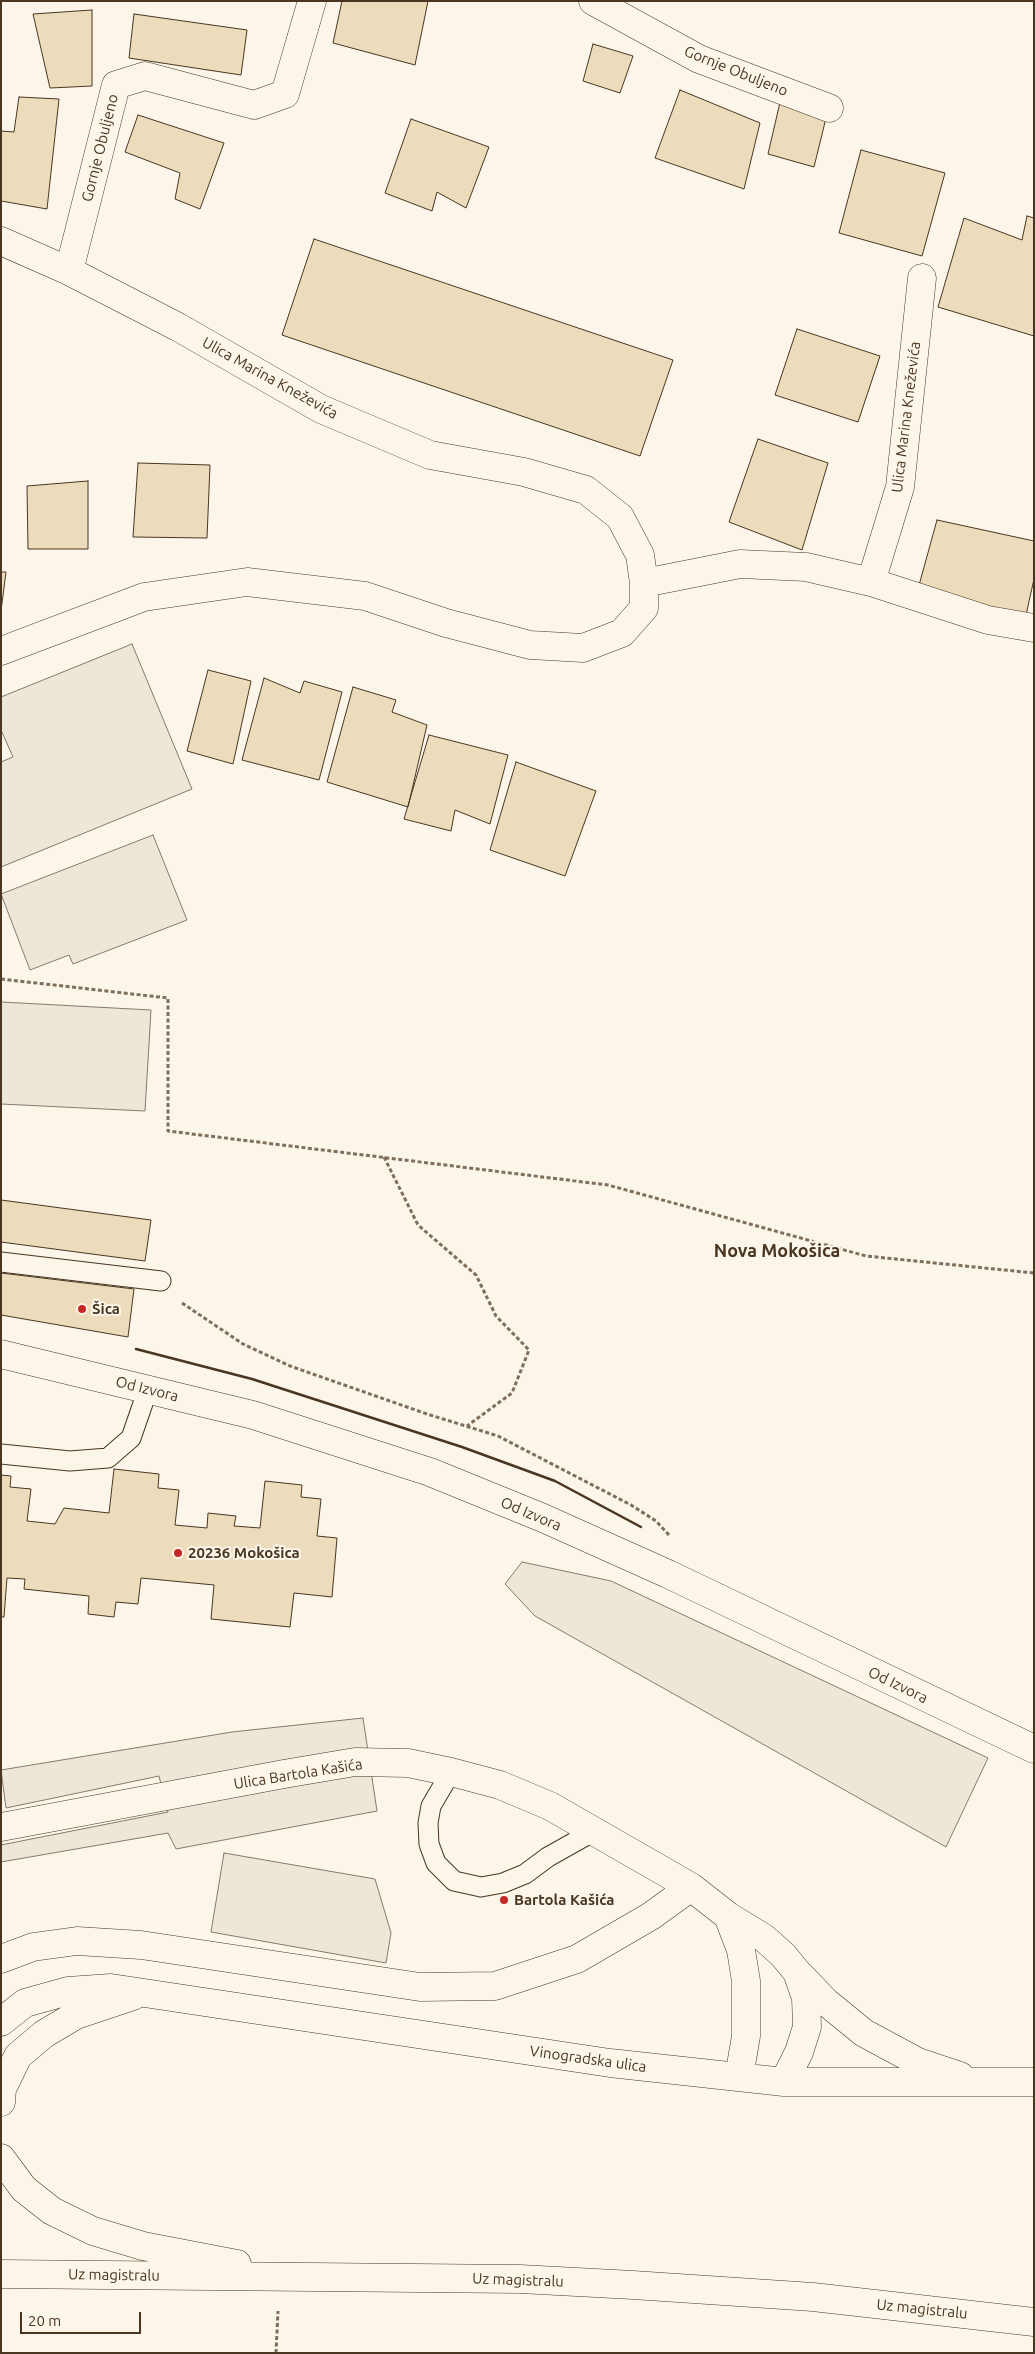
<!DOCTYPE html>
<html>
<head>
<meta charset="utf-8">
<style>
	body { margin:0 }
	#map { position:relative; width:1035px; height:2354px; overflow:hidden; background:#fbf6e9; font-family:Ubuntu,sans-serif }
	canvas { display:block }
	.frame { position:absolute; inset:0; border:2px solid #4a3520; pointer-events:none }
	.scale { position:absolute; left:20px; top:2312px; width:121px; height:22px; box-sizing:border-box; border:2px solid #4a3520; border-top:0; padding-left:6px; font-size:15px; line-height:18px; white-space:nowrap; color:#4a3520; -webkit-text-stroke:4px #fbf6e9; paint-order:stroke }
</style>
</head>
<body>
<div id="map">
<canvas width="1035" height="2354"></canvas>
<div class="frame"></div>
<div class="scale">20 m</div>
</div>
<script>
const ctx = document.querySelector('canvas').getContext('2d');
ctx.lineJoin = 'round';
function paint(path, color) {
  ctx.fillStyle = color;
  ctx.fill(path, 'evenodd');
}
function shape(rows) {
  const path = new Path2D();
  for (const r of rows) {
    path.moveTo(r[0], r[1]);
    for (let i = 2; i < r.length; i += 2) path.lineTo(r[i], r[i + 1]);
  }
  return path;
}
function trace(path, color, width, dash) {
  ctx.strokeStyle = color;
  ctx.lineWidth = width;
  ctx.lineCap = dash ? 'butt' : 'round';
  ctx.setLineDash(dash || []);
  ctx.stroke(path);
}
function label(font, color, halo, rows, align = 'center') {
  ctx.font = font + ' Ubuntu,sans-serif';
  ctx.lineWidth = 4;
  ctx.setLineDash([]);
  ctx.textBaseline = 'middle';
  ctx.strokeStyle = halo;
  ctx.fillStyle = color;
  for (const [text, x, y, turn = 0] of rows) {
    ctx.save();
    ctx.translate(x, y);
    ctx.rotate((+turn || 0) * Math.PI / 180);
    ctx.textAlign = isNaN(turn) ? turn : align;
    if (halo) ctx.strokeText(text, 0, 0);
    ctx.fillText(text, 0, 0);
    ctx.restore();
  }
}
const green = shape([
	[1,1002,151,1010,145,1111,1,1104,1,1002]
]);
const parking = shape([
	[132,644,192,789,1,867,1,762,13,757,1,730,1,697,132,644],
	[153,835,187,920,73,964,69,955,30,970,1,894,153,835],
	[522,1562,611,1581,988,1758,946,1847,535,1616,505,1584,522,1562],
	[363,1718,377,1811,176,1849,168,1833,1,1862,1,1845,168,1812,159,1776,6,1808,1,1770,232,1732,363,1718],
	[224,1853,375,1879,391,1933,386,1963,211,1932,224,1853]
]);
const building = shape([
	[342,1,428,1,415,65,333,43,342,1],
	[92,10,92,86,50,88,33,14,92,10],
	[134,14,247,30,241,75,129,58,134,14],
	[593,44,633,56,620,93,583,81,593,44],
	[680,90,760,123,744,189,655,158,680,90],
	[19,97,59,99,47,209,1,201,1,131,14,132,19,97],
	[781,98,826,118,814,167,768,154,781,98],
	[138,115,224,143,200,209,175,199,180,173,125,152,138,115],
	[411,119,489,147,466,208,437,192,432,211,385,193,411,119],
	[861,150,945,173,922,256,839,233,861,150],
	[1027,216,1034,218,1034,336,938,307,964,218,1022,240,1027,216],
	[314,239,673,360,640,456,282,335,314,239],
	[797,329,880,356,858,422,775,395,797,329],
	[758,439,828,463,802,550,729,522,758,439],
	[138,463,210,465,207,538,133,537,138,463],
	[88,481,88,549,28,549,27,486,88,481],
	[937,520,1034,541,1034,579,1026,615,918,589,937,520],
	[1,572,6,572,1,611,1,572],
	[208,670,251,681,233,764,187,751,208,670],
	[264,678,300,693,304,681,342,692,319,780,242,760,264,678],
	[353,687,396,700,392,712,427,725,408,807,327,782,353,687],
	[429,735,508,755,490,824,455,810,451,831,404,819,429,735],
	[516,762,596,791,565,876,490,850,516,762],
	[1,1200,151,1220,145,1261,1,1242,1,1200],
	[1,1273,134,1289,128,1337,1,1315,1,1273],
	[114,1469,159,1474,158,1488,179,1490,175,1525,207,1528,208,1513,236,1516,234,1526,260,1528,265,1481,302,1485,301,1497,321,1499,317,1536,337,1538,332,1597,294,1593,290,1627,211,1619,214,1585,141,1578,138,1604,116,1602,114,1617,88,1614,89,1596,24,1589,25,1579,7,1578,4,1617,1,1617,1,1475,11,1476,10,1487,31,1489,27,1521,55,1524,64,1508,109,1513,114,1469]
]);
const path = shape([
	[1,979,168,998,168,1131,608,1185,866,1256,1034,1273],
	[384,1157,418,1225,476,1275,496,1316,529,1350,512,1393,467,1426],
	[182,1303,243,1344,290,1366,427,1414,498,1436,631,1505,656,1521,669,1535],
	[276,2353,278,2311]
]);
const service = shape([
	[1,1262,161,1281],
	[1,1454,70,1461,108,1458,131,1438,148,1389],
	[451,1772,431,1806,428,1823,429,1844,436,1863,454,1881,481,1887,503,1883,525,1874,548,1857,596,1830]
]);
const minor = shape([
	[593,1,699,59,829,108],
	[1,241,69,271,178,327,321,409,430,455,524,472,586,490,620,517,640,555,644,583,644,608,622,633,583,648,530,645,446,623,365,596,247,582,144,597,1,651],
	[69,271,116,85,145,76,254,105,285,94,312,1],
	[871,582,900,487,922,278],
	[644,583,740,564,806,567,871,582,988,620,1034,628],
	[1,1354,253,1415,430,1472,543,1518,668,1574,1034,1749],
	[1,1827,284,1774,355,1762,408,1763,451,1772,500,1785,550,1806,691,1887,728,1916,764,1938,783,1955,797,1972,806,1998,807,2027,799,2052,784,2082],
	[728,1916,741,1950,746,1981,746,2036,739,2077],
	[1,1959,33,1947,77,1941,141,1945,420,1987,495,1986,577,1959,651,1916,691,1887],
	[800,1975,826,2002,864,2033,918,2062,960,2076],
	[1,2022,25,2003,68,1991,111,1988,610,2063,784,2082,1034,2082],
	[1,2102,2,2089,18,2056,44,2034,76,2015,133,1996]
]);
const secondary = shape([
	[1,2158,24,2189,52,2211,93,2231,143,2246,237,2264],
	[1,2274,520,2279,633,2285,813,2297,1034,2322]
]);
const wall = shape([
	[136,1349,252,1379,462,1447,555,1481,641,1527]
]);
const markers = [
	[82,1309,5,"#c62828"],
	[178,1553,5,"#c62828"],
	[504,1900,5,"#c62828"]
];
const streetNames = [
	["Gornje Obuljeno",736,71,22],
	["Gornje Obuljeno",100,148,-76],
	["Ulica Marina Kneževića",270,378,29],
	["Ulica Marina Kneževića",906,417,-83],
	["Od Izvora",147,1389,14],
	["Od Izvora",531,1514,23],
	["Od Izvora",898,1685,26],
	["Ulica Bartola Kašića",298,1774,-9],
	["Vinogradska ulica",588,2059,8],
	["Uz magistralu",114,2275,1],
	["Uz magistralu",518,2280,2],
	["Uz magistralu",922,2309,6]
];
const poiNames = [
	["Šica",92,1309],
	["20236 Mokošica",188,1553],
	["Bartola Kašića",514,1900]
];
const quarterNames = [
	["Nova Mokošica",777,1251]
];
paint(green, '#ede6d9');
trace(green, '#887966', 1);
paint(parking, '#ede7d9');
trace(parking, '#887966', 1);
paint(building, '#ecdcbc');
trace(building, '#4a3520', 1);
trace(service, '#4a3520', 21);
trace(minor, '#4a3520', 29);
trace(secondary, '#4a3520', 29);
trace(path, '#7f6f5c', 3, [4, 2.5]);
trace(service, '#fbf6e9', 19);
trace(minor, '#fbf6e9', 28);
trace(secondary, '#fbf6e9', 28);
trace(wall, '#4a3520', 2.5);
for (const [x, y, r, color] of markers) {
  const dot = new Path2D();
  dot.arc(x, y, r, 0, 2 * Math.PI);
  ctx.fillStyle = color;
  ctx.fill(dot);
  trace(dot, '#fbf6e9', 2);
}
label('15px', '#4a3520', '#fbf6e9', streetNames);
label('bold 15px', '#4a3520', '#fbf6e9', poiNames, 'left');
label('bold 18px', '#4a3520', '#fbf6e9', quarterNames);
</script>
</body>
</html>
